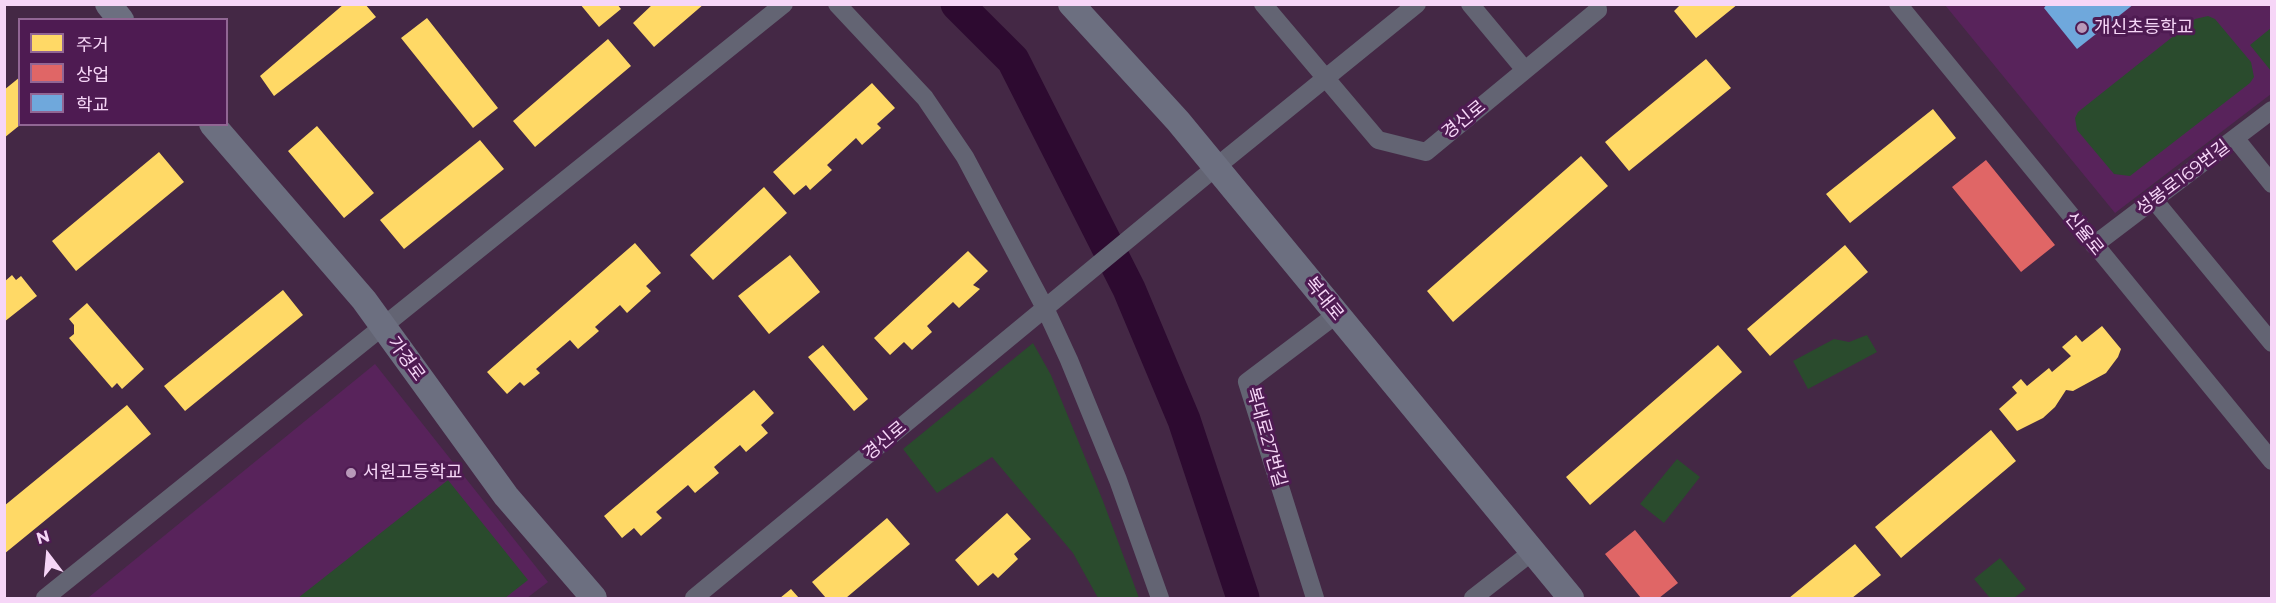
<!DOCTYPE html>
<html>
<head>
<meta charset="utf-8">
<style>
	body { margin:0 }
	#map { position:relative; width:2276px; height:603px; overflow:hidden; background:#442845; font-family:Montserrat,"Noto Sans KR",sans-serif }
	canvas { display:block }
	.frame { position:absolute; inset:0; border:6px solid #f6d6f7; pointer-events:none }
	.legend { position:absolute; left:18px; top:18px; width:210px; height:108px; box-sizing:border-box; background:#4e1b52; border:2px solid #916694; margin:0; padding:8px 10px; list-style:none; font-size:18px; color:#f6d6f7 }
	.legend li { display:flex; align-items:center; gap:12px; height:30px }
	.legend b { width:30px; border:2px solid #916694 }
	.north { position:absolute; left:18px; top:525px; width:60px; height:60px; -webkit-text-stroke:4px #4e1b52; paint-order:stroke; rotate:344deg; font-size:16px; font-weight:700; line-height:24px; text-align:center; color:#f6d6f7 }
	.north::after { content:''; display:block; margin:auto; width:21px; height:27px; background:#f6d6f7; clip-path:polygon(50% 0,100% 100%,50% 72%,0 100%) }
</style>
</head>
<body>
<div id="map">
<canvas width="2276" height="603"></canvas>
<div class="frame"></div>
<ul class="legend">
<li><b style="height:16px;background:#ffd966"></b>주거</li>
<li><b style="height:16px;background:#e06666"></b>상업</li>
<li><b style="height:16px;background:#6fa8dc"></b>학교</li>
</ul>
<div class="north">N</div>
</div>
<script>
const ctx = document.querySelector('canvas').getContext('2d');
ctx.lineJoin = 'round';
function paint(path, color) {
  ctx.fillStyle = color;
  ctx.fill(path, 'evenodd');
}
function shape(rows) {
  const path = new Path2D();
  for (const r of rows) {
    path.moveTo(r[0], r[1]);
    for (let i = 2; i < r.length; i += 2) path.lineTo(r[i], r[i + 1]);
  }
  return path;
}
function trace(path, color, width, dash) {
  ctx.strokeStyle = color;
  ctx.lineWidth = width;
  ctx.lineCap = dash ? 'butt' : 'round';
  ctx.setLineDash(dash || []);
  ctx.stroke(path);
}
function label(font, color, halo, rows, align = 'center') {
  ctx.font = font + ' Montserrat,"Noto Sans KR",sans-serif';
  ctx.lineWidth = 6;
  ctx.setLineDash([]);
  ctx.textBaseline = 'middle';
  ctx.strokeStyle = halo;
  ctx.fillStyle = color;
  for (const [text, x, y, turn = 0] of rows) {
    ctx.save();
    ctx.translate(x, y);
    ctx.rotate((+turn || 0) * Math.PI / 180);
    ctx.textAlign = isNaN(turn) ? turn : align;
    if (halo) ctx.strokeText(text, 0, 0);
    ctx.fillText(text, 0, 0);
    ctx.restore();
  }
}
const built = shape([
	[1945,5,2271,5,2271,94,2115,213],
	[375,364,548,582,527,598,89,597]
]);
const green = shape([
	[2208,16,2215,19,2251,62,2254,77,2250,83,2130,176,2114,174,2077,130,2075,118,2078,112,2195,19],
	[2271,28,2271,71,2250,45],
	[1867,335,1877,352,1808,389,1793,361,1834,339,1849,342],
	[1033,343,1051,375,1103,501,1139,598,1098,598,1073,553,992,457,937,493,903,449],
	[1677,459,1700,477,1664,523,1640,504],
	[448,480,528,580,505,598,298,598],
	[2000,558,2026,589,2014,598,1990,598,1974,579]
]);
const homes = shape([
	[344,4,365,4,376,17,274,96,260,76],
	[580,4,617,4,621,9,599,27],
	[653,4,704,4,654,47,633,23],
	[1681,4,1738,4,1696,38,1674,11],
	[427,18,498,108,473,128,401,38],
	[608,39,631,66,535,147,513,121],
	[1706,59,1731,88,1629,171,1605,142],
	[20,77,20,125,4,138,4,90],
	[872,83,895,108,877,124,881,128,862,145,856,138,827,165,832,170,810,190,806,185,794,195,773,172],
	[1933,109,1956,138,1850,223,1826,194],
	[317,126,374,193,344,218,288,151],
	[480,140,504,169,404,249,380,220],
	[159,152,184,182,76,271,52,241],
	[1581,156,1608,186,1453,322,1427,291],
	[764,187,787,213,713,280,690,255],
	[635,243,661,273,646,286,651,291,627,313,620,305,595,327,599,331,578,349,570,340,536,369,540,373,524,386,520,382,507,394,487,372],
	[1845,245,1868,272,1770,356,1747,329],
	[968,251,988,271,973,285,980,289,959,308,953,302,927,326,932,332,912,350,904,342,890,355,874,338],
	[790,255,820,292,769,334,738,296],
	[12,275,16,280,21,276,37,296,4,322,4,282],
	[283,290,303,315,185,411,164,386],
	[87,303,144,369,122,389,117,383,112,388,69,338,74,334,74,325,69,319],
	[2102,326,2121,349,2118,357,2106,373,2073,391,2066,390,2055,407,2043,418,2017,431,1999,409,2017,393,2012,387,2021,379,2027,386,2049,368,2052,372,2071,356,2062,347,2076,335,2082,342],
	[823,345,868,399,854,411,808,357],
	[1718,345,1742,372,1590,505,1566,477],
	[754,390,774,413,761,425,768,433,746,452,740,445,714,467,719,473,695,493,688,485,656,512,662,518,641,536,634,528,622,538,604,516],
	[127,405,151,434,4,554,4,506],
	[1991,430,2016,461,1901,558,1875,527],
	[1007,513,1031,539,1014,554,1018,559,998,578,993,573,978,586,955,560],
	[887,518,910,544,846,598,826,598,812,582],
	[1855,544,1881,575,1852,598,1789,598],
	[791,589,799,598,780,598]
]);
const shops = shape([
	[1986,160,2055,245,2021,272,1952,187],
	[1635,530,1678,583,1659,598,1641,598,1605,554]
]);
const schools = shape([
	[2047,4,2134,4,2077,49,2044,8]
]);
const river = shape([
	[957,4,1013,60,1129,289,1184,420,1243,598]
]);
const street = shape([
	[837,4,925,98,965,157,1045,308,1069,360,1118,480,1160,598],
	[1263,4,1378,140,1426,152,1598,10,1597,4],
	[1470,4,1525,70],
	[1898,4,2272,461],
	[2235,138,2272,184],
	[2154,200,2272,343],
	[2094,245,2272,110],
	[45,598,784,4],
	[694,598,1216,167,1417,4],
	[1315,598,1247,382,1337,314],
	[1473,598,1532,552]
]);
const secondary = shape([
	[108,4,121,20],
	[1071,4,1178,121,1571,598],
	[212,124,364,300,506,496,594,598]
]);
const markers = [
	[2082,28,6,"#b899b9"],
	[351,473,6,"#b899b9"]
];
const poiNames = [
	["개신초등학교",2094,28],
	["서원고등학교",363,473]
];
const streetNames = [
	["경신로",1464,120,-39],
	["성봉로169번길",2183,178,-37],
	["신율로",2084,234,51],
	["복대로",1324,299,51],
	["가경로",406,359,54],
	["복대로27번길",1266,437,74],
	["경신로",885,441,-40]
];
paint(built, '#58235b');
paint(green, '#2a4b2d');
paint(homes, '#ffd966');
paint(shops, '#e06666');
paint(schools, '#6fa8dc');
trace(river, '#2d0a30', 33);
trace(street, '#636473', 18);
trace(secondary, '#6c6f80', 26);
for (const [x, y, r, color] of markers) {
  const dot = new Path2D();
  dot.arc(x, y, r, 0, 2 * Math.PI);
  ctx.fillStyle = color;
  ctx.fill(dot);
  trace(dot, '#4e1b52', 2);
}
label('18px', '#f6d6f7', '#4e1b52', poiNames, 'left');
label('18px', '#f6d6f7', '#4e1b52', streetNames);
</script>
</body>
</html>
